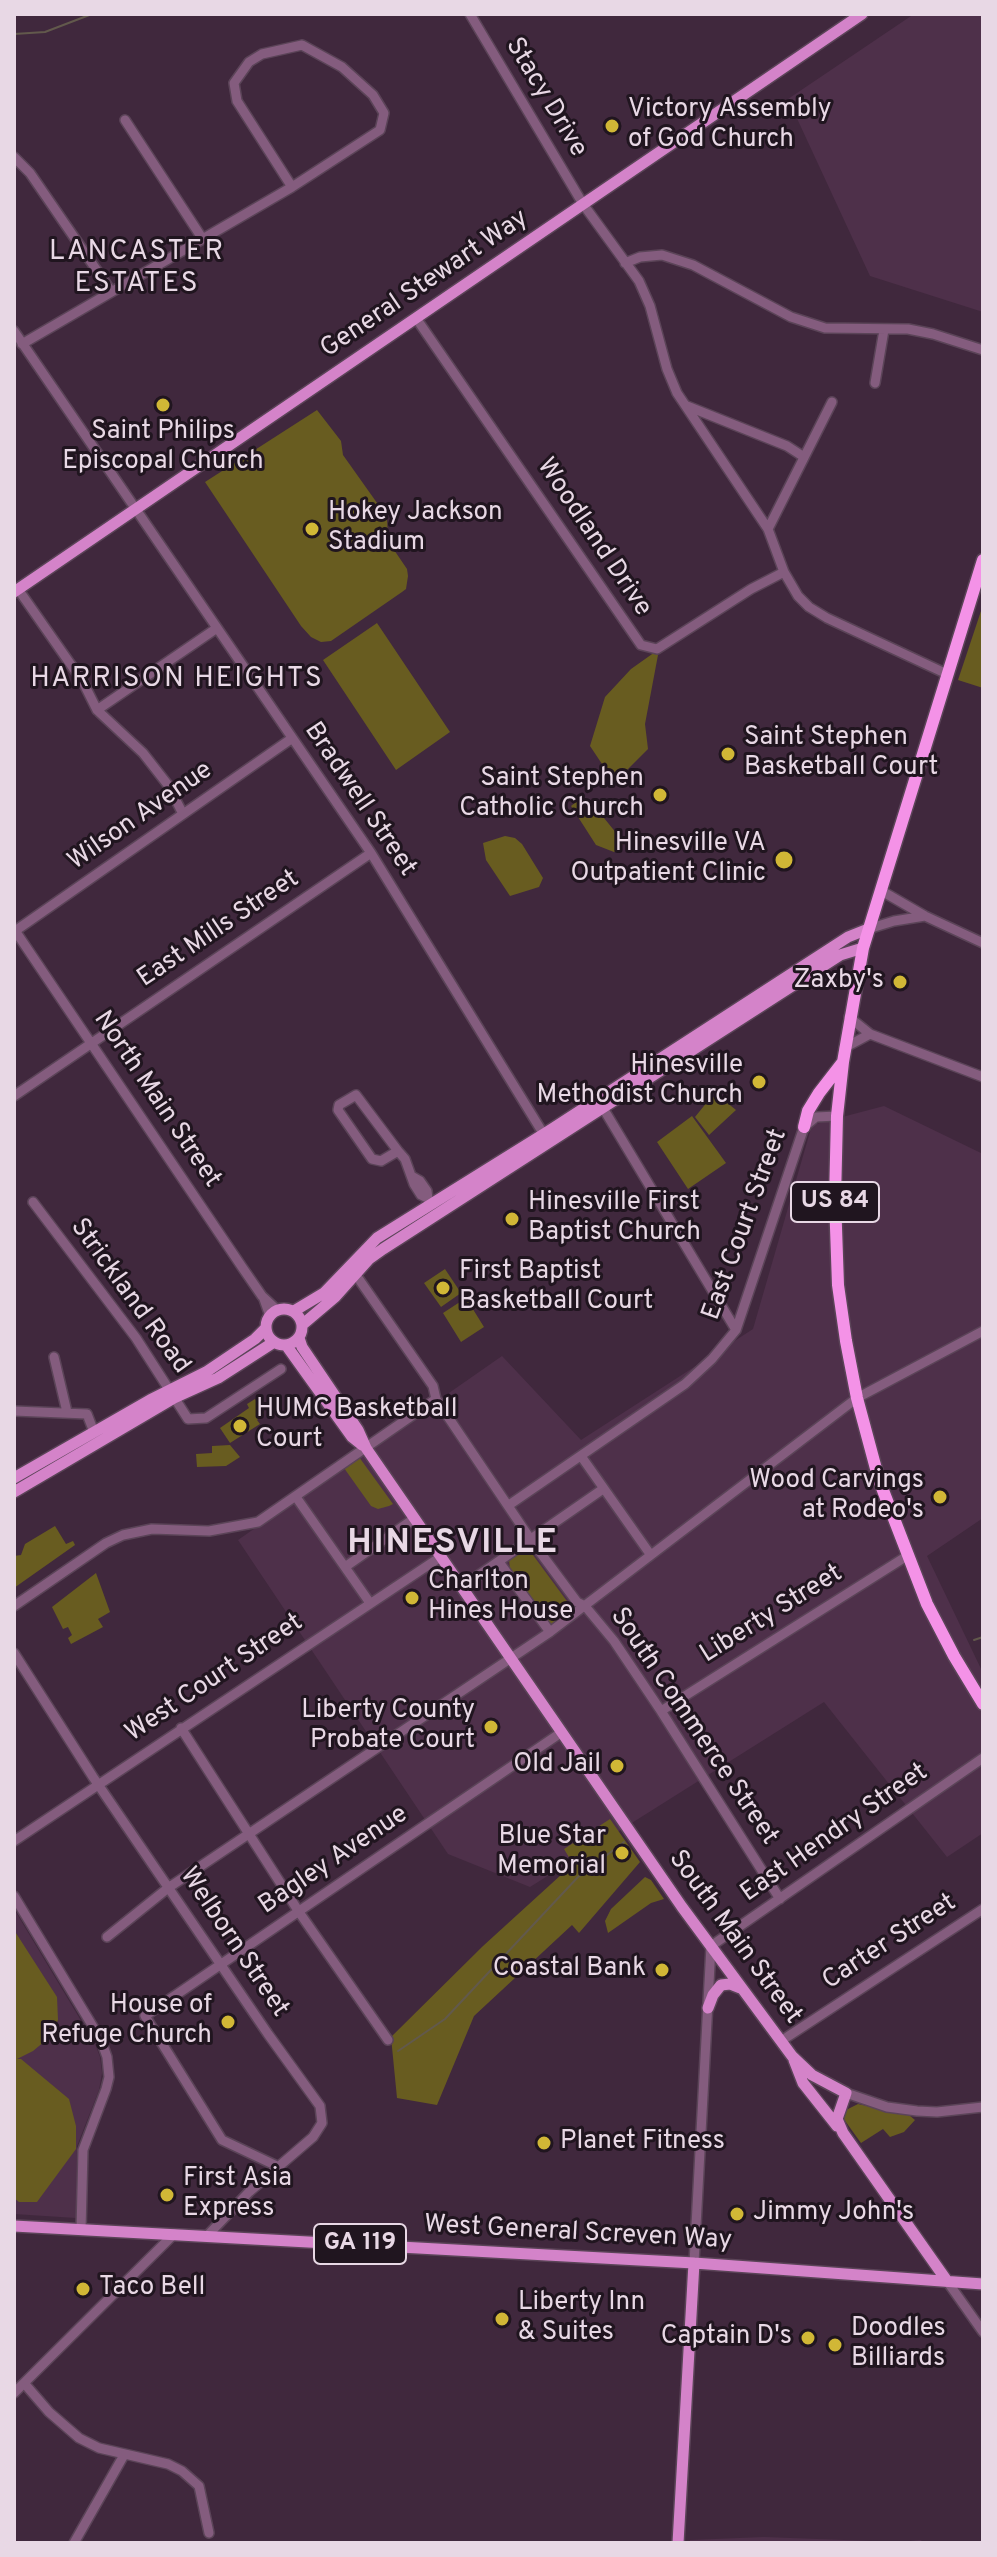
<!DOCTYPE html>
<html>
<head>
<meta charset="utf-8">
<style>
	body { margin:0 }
	#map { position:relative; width:997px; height:2557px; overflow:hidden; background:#40283d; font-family:Overpass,sans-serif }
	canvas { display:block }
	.frame { position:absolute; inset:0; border:16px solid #e8d8e5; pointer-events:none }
</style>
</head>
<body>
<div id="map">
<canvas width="997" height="2557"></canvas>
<div class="frame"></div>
</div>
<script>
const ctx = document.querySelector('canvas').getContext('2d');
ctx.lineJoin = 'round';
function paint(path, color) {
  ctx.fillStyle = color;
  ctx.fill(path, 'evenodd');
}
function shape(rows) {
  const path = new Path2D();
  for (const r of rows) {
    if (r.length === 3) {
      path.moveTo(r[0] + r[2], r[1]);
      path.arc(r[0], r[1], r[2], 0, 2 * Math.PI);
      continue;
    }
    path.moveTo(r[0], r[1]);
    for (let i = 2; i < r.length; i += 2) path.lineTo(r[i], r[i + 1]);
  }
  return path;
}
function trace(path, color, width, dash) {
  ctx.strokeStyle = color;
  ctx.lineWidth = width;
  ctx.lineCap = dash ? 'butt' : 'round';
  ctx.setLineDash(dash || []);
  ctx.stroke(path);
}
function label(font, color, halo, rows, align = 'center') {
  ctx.font = font + ' Overpass,sans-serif';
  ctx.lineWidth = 6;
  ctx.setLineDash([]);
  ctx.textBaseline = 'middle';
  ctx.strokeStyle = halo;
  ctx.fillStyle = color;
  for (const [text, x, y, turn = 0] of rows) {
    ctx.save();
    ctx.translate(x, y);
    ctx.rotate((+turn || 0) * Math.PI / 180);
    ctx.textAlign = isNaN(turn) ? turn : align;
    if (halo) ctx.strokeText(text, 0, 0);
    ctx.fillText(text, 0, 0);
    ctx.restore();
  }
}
const built = shape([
	[914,14,983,14,983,312,870,276,788,99],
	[884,1106,983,1154,983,1518,927,1556,983,1673,983,1833,947,1857,824,1702,530,1887,448,1854,238,1540,502,1356,581,1440,753,1329,812,1125],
	[14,1909,95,2044,100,2057,102,2073,99,2090,77,2146,76,2218,14,2214],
	[764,2537,899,2542,921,2540,923,2543,690,2543,690,2540]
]);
const green = shape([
	[317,410,341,441,343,455,387,517,388,541,407,569,408,576,406,589,402,592,331,641,321,642,311,637,301,626,205,482],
	[983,605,983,688,958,680],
	[377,623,450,732,396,770,323,660],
	[655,652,658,655,645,724,648,749,625,772,616,777,610,776,590,746,605,697,631,669],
	[576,802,583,802,600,813,621,839,623,843,621,848,614,852,596,845,571,806],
	[505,836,515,838,522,844,543,878,539,887,510,896,486,860,483,843],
	[712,1096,717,1100,720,1097,736,1110,709,1135,695,1117],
	[692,1116,726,1163,688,1189,657,1142],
	[445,1269,461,1293,441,1307,424,1283],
	[466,1298,484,1327,461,1342,443,1313],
	[255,1399,264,1413,257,1420,260,1424,230,1443,220,1428,249,1408,247,1404],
	[230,1445,240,1457,226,1466,197,1467,196,1454,212,1453,212,1446],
	[359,1457,393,1504,389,1506,378,1509,371,1506,344,1468],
	[55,1526,66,1544,73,1541,75,1545,14,1588,14,1556,21,1555,25,1544],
	[525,1549,530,1551,572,1608,553,1624,549,1624,510,1570,509,1560],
	[96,1573,110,1612,98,1619,103,1627,71,1644,68,1638,72,1635,68,1627,63,1629,52,1607],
	[610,1819,640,1862,579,1933,572,1925,474,2016,437,2105,397,2098,391,2037,483,1946,573,1864,564,1849],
	[645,1877,651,1880,664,1899,651,1903,608,1933,605,1921,611,1909],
	[14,1930,57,1997,58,2020,51,2036,33,2051,17,2059,21,2059,69,2099,76,2126,76,2149,37,2202,19,2202,14,2198],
	[858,2104,909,2115,915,2120,904,2132,890,2137,883,2129,861,2143,843,2118,844,2111]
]);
const stream = shape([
	[14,34,45,32,92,14],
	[974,1640,983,1637],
	[398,2051,445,2019,578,1877,624,1842]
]);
const minor = shape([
	[470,14,583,204,639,281,650,306,667,369,677,393,768,529,784,572,798,596,809,607,827,618,947,674],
	[302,45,342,67,373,95,384,113,380,130,292,187,237,101,234,83,249,62,262,54,302,45],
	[125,120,202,238],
	[14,157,30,173,111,291],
	[625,263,640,257,662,255,693,265,791,317,825,328,908,329,933,334,983,350],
	[416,318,641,645,657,649,751,589,784,572],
	[14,331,371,853,546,1138],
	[22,344,292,187],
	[875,383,884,330],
	[687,406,787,446,804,457],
	[768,529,832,402],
	[18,589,83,682,97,710,143,753,168,785,183,814],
	[97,710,217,628],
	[880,890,925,916,983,943],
	[14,929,242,1267,262,1296,277,1310],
	[868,929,894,921,925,916],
	[15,931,291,739],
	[849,1017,870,1034,983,1077],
	[844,1048,870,1034],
	[14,1096,371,853],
	[600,1103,736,1330],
	[398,1151,356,1095,339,1105,338,1110,372,1159,381,1161,398,1151,405,1159,414,1184,421,1195,427,1198],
	[413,1177,420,1181,427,1191,428,1199],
	[33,1202,136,1338,188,1419,206,1418,281,1369],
	[356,1275,433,1386,436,1399,531,1540,577,1602,585,1606,614,1641,661,1711,780,1899],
	[264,1299,270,1316],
	[54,1357,67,1412],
	[14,1411,87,1414,94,1432],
	[581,1456,650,1554],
	[296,1497,370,1603],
	[509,1505,685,1384,712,1359,736,1330,804,1127,816,1117,837,1116],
	[499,1562,550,1632],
	[345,1567,415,1518],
	[463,1586,603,1489],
	[14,1606,106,1543,123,1535,152,1529,209,1531,258,1522,436,1399],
	[14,1653,93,1777,268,2034,320,2106,322,2123,313,2137,249,2192,207,2236],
	[661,1711,907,1556],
	[181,1728,299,1912,388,2040],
	[14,1841,442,1556],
	[14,1896,101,2040,107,2057,109,2077,106,2089,83,2150,81,2230],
	[107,1937,168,1888,550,1632,857,1398,983,1331],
	[781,2041,983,1909],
	[846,2093,887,2107,917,2111,937,2112,983,2107],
	[279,2167,222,2140,145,2016,562,1732],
	[694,2263,711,1946,983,1758],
	[947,2281,983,2332],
	[24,2383,49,2412,79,2438,99,2448,168,2464,182,2471,199,2486,209,2533],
	[14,2393,174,2234],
	[74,2543,124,2455]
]);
const major = shape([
	[14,592,862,14],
	[284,1327,18],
	[294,1311,324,1293,377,1238,552,1129,848,937,868,929],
	[302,1325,335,1297,369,1259,383,1249,812,973,840,955,863,948],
	[299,1338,302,1347,358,1430,366,1448,682,1907,792,2056,812,2075,846,2093,837,2119,843,2133,947,2281],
	[286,1345,352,1437,362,1445],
	[14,1478,150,1400,206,1372,255,1339,266,1328],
	[14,1492,174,1398,218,1378,274,1342],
	[708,2008,713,1995,721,1985,730,1984,740,1988],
	[794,2060,803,2083,837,2126],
	[14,2226,694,2263,983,2284],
	[678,2543,694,2263]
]);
const highway = shape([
	[983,560,863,948,843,1062,837,1116,835,1199,838,1285,846,1341,857,1398,879,1480,927,1604,954,1656,983,1704],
	[804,1127,808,1111,819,1093,843,1062]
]);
const markers = [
	[612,126,8,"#d1b736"],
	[163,405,8,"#d1b736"],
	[312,529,8,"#d1b736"],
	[728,754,8,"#d1b736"],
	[660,795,8,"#d1b736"],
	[784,860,10,"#d1b736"],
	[900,982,8,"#d1b736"],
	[759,1082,8,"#d1b736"],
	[512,1219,8,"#d1b736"],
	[443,1288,8,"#d1b736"],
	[240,1426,8,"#d1b736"],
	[940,1497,8,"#d1b736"],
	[412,1598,8,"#d1b736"],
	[491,1727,8,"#d1b736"],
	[617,1766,8,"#d1b736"],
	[622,1853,8,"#d1b736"],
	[662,1970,8,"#d1b736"],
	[228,2022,8,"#d1b736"],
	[544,2143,8,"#d1b736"],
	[167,2195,8,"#d1b736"],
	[737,2214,8,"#d1b736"],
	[83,2289,8,"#d1b736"],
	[502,2319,8,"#d1b736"],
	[808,2338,8,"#d1b736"],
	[835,2345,8,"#d1b736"]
];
const shields = [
	[835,1202,88],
	[360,2244,92]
];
const shieldNames = [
	["US 84",835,1202],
	["GA 119",360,2244]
];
const streetNames = [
	["Stacy Drive",545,98,59],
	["General Stewart Way",425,285,-34],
	["Woodland Drive",593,538,56],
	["Bradwell Street",359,800,56],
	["Wilson Avenue",141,817,-35],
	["East Mills Street",219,930,-34],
	["North Main Street",156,1100,56],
	["East Court Street",746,1225,-70],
	["Strickland Road",129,1297,54],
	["Liberty Street",772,1615,-32],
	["West Court Street",215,1679,-34],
	["South Commerce Street",693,1727,56],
	["East Hendry Street",835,1834,-35],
	["Bagley Avenue",334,1861,-34],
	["South Main Street",734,1938,54],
	["Welborn Street",233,1943,56],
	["Carter Street",890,1943,-33],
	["West General Screven Way",578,2234,3]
];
const poiNames = [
	["Victory Assembly",628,111],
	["of God Church",628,141],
	["Saint Philips",163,433,"center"],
	["Episcopal Church",163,463,"center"],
	["Hokey Jackson",328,514],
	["Stadium",328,544],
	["Saint Stephen",744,739],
	["Basketball Court",744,769],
	["Saint Stephen",644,780,"right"],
	["Catholic Church",644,810,"right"],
	["Hinesville VA",766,845,"right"],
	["Outpatient Clinic",766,875,"right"],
	["Zaxby's",884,982,"right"],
	["Hinesville",743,1067,"right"],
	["Methodist Church",743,1097,"right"],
	["Hinesville First",528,1204],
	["Baptist Church",528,1234],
	["First Baptist",459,1273],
	["Basketball Court",459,1303],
	["HUMC Basketball",256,1411],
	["Court",256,1441],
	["Wood Carvings",924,1482,"right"],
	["at Rodeo's",924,1512,"right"],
	["Charlton",428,1583],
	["Hines House",428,1613],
	["Liberty County",475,1712,"right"],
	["Probate Court",475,1742,"right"],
	["Old Jail",601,1766,"right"],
	["Blue Star",606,1838,"right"],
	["Memorial",606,1868,"right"],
	["Coastal Bank",646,1970,"right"],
	["House of",212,2007,"right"],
	["Refuge Church",212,2037,"right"],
	["Planet Fitness",560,2143],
	["First Asia",183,2180],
	["Express",183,2210],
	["Jimmy John's",753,2214],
	["Taco Bell",99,2289],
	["Liberty Inn",518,2304],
	["& Suites",518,2334],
	["Doodles",851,2330],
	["Billiards",851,2360],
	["Captain D's",792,2338,"right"]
];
const neighbourhoodNames = [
	["LANCASTER",137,253],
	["ESTATES",137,285],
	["HARRISON HEIGHTS",177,680]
];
const districtNames = [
	["HINESVILLE",453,1545]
];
paint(built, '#4e304a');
paint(green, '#685c20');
trace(stream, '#62594c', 2);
trace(minor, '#5b4458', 12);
trace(major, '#5b4458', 14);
trace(highway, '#5b4458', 15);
trace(minor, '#845c7e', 9);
trace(major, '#d483c9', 11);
trace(highway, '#f492e7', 12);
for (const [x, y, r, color] of markers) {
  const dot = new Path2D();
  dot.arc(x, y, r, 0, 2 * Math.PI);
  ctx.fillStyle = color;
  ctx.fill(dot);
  trace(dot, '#20151f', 3);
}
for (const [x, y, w] of shields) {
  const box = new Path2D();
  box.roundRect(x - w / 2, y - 20, w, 40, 6);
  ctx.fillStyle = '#20151f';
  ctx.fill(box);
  trace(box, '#e8d8e5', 2);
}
label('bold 24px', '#e8d8e5', null, shieldNames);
label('26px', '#e8d8e5', '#20151f', streetNames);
label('26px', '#e8d8e5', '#20151f', poiNames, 'left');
ctx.letterSpacing = '2px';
label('28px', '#e8d8e5', '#20151f', neighbourhoodNames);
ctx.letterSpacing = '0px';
ctx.letterSpacing = '2px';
label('bold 34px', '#e8d8e5', '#20151f', districtNames);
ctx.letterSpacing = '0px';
</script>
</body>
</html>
